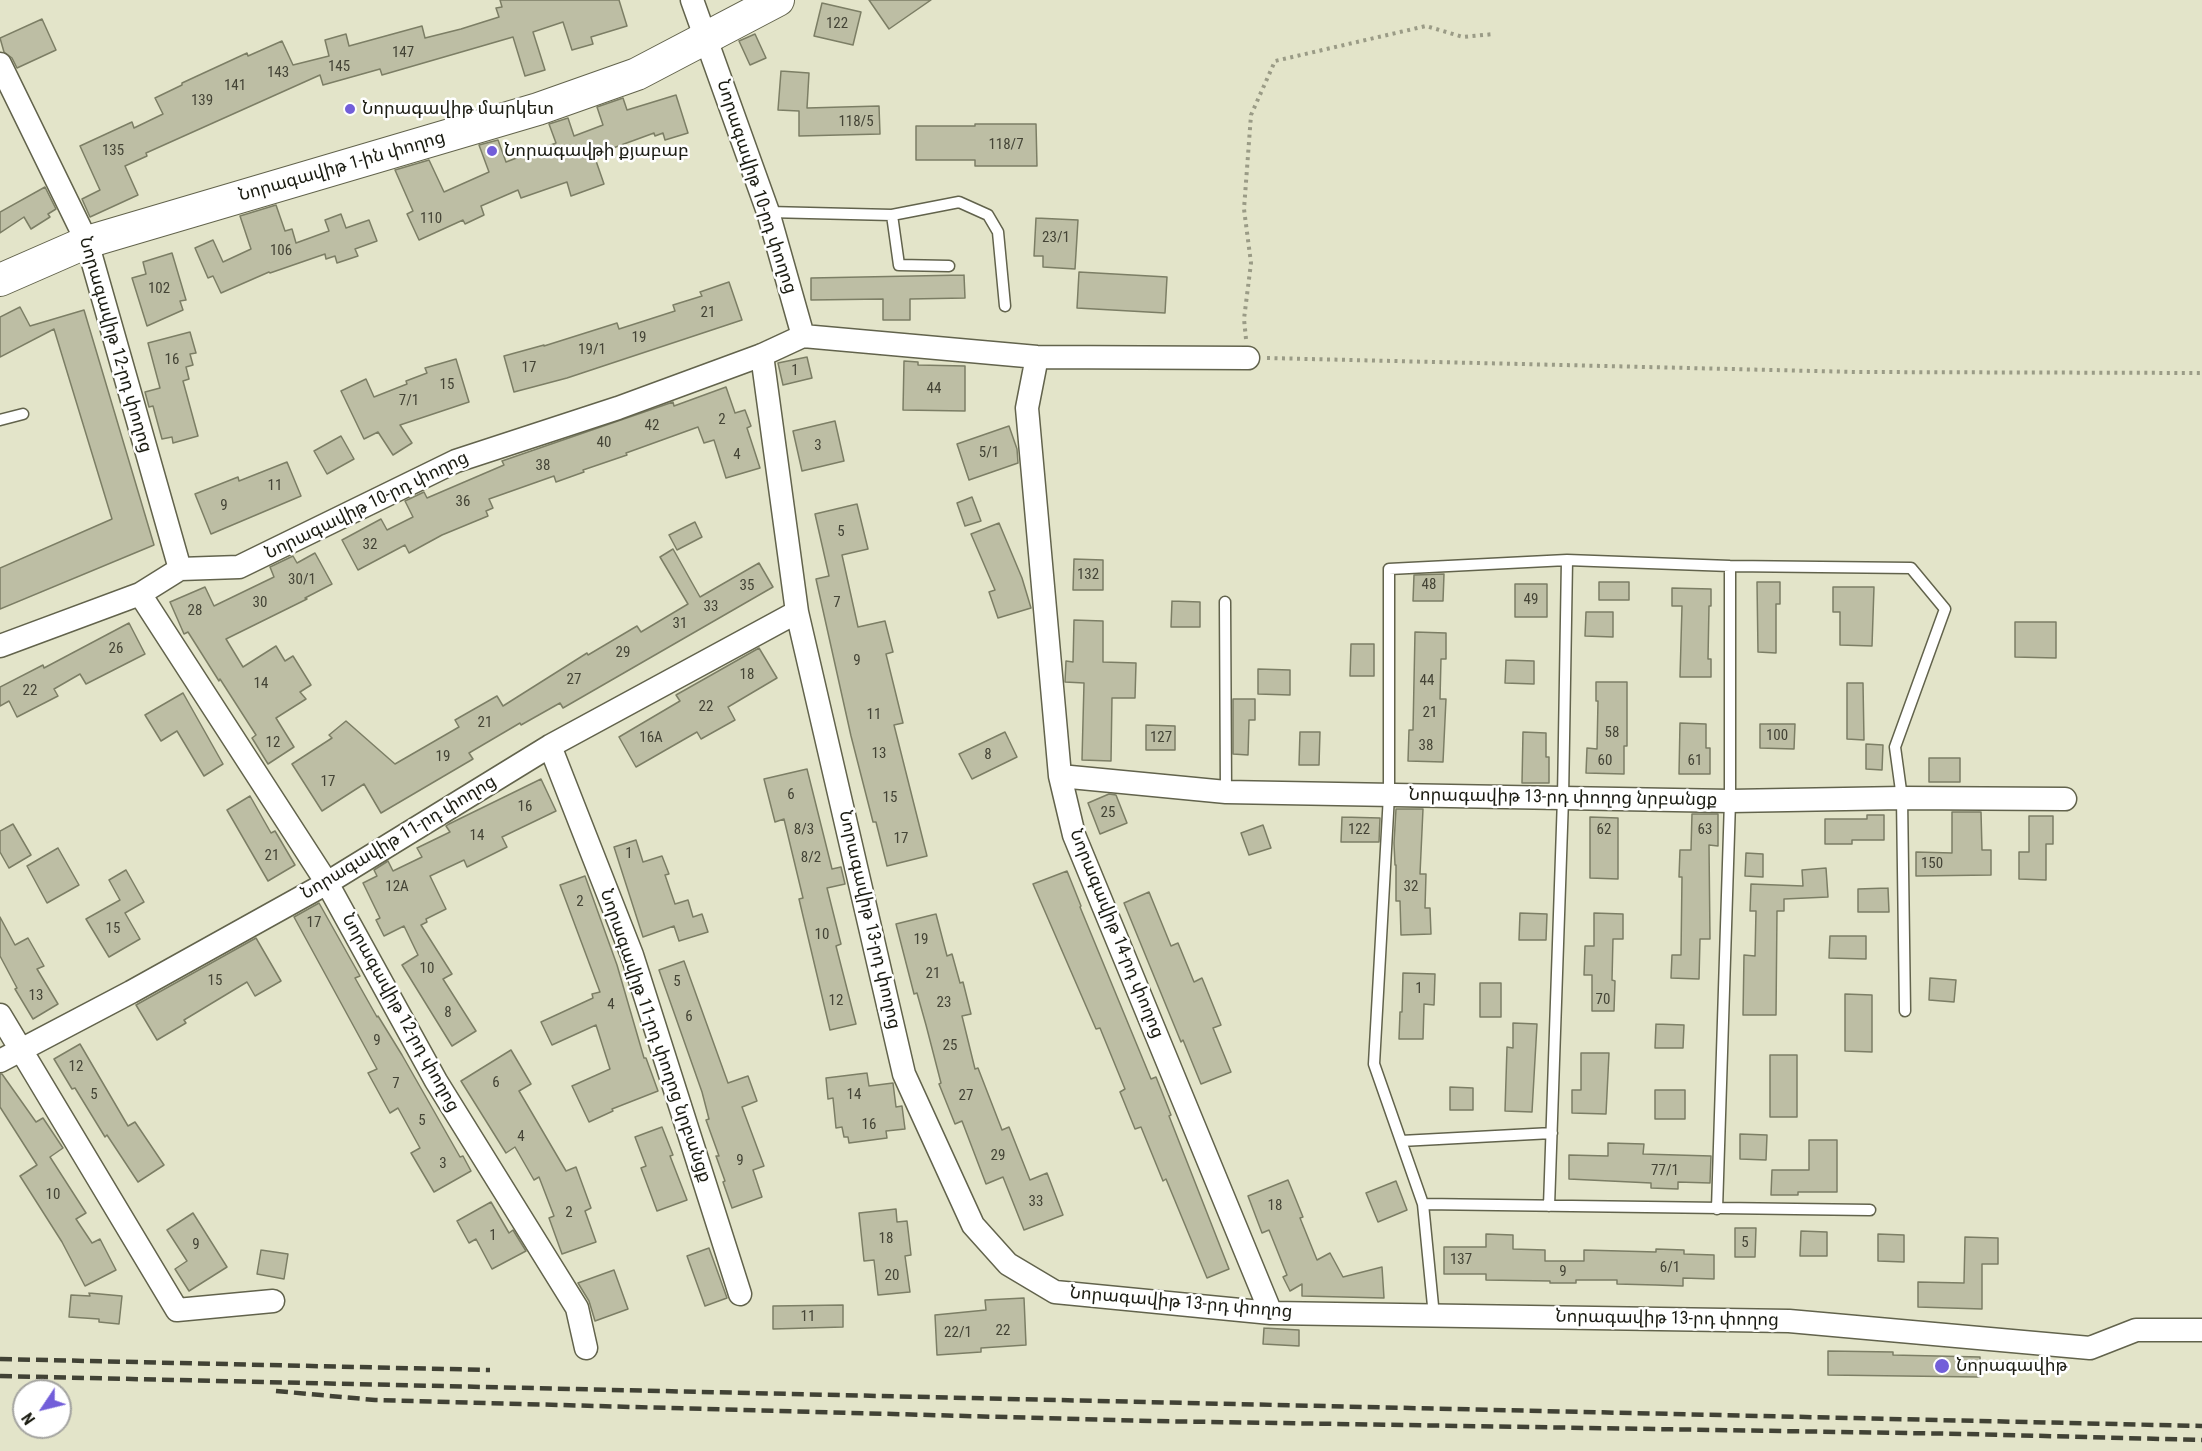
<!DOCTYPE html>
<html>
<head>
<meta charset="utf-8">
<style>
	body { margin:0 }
	#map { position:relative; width:2202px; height:1451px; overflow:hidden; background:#e3e4c9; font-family:"Roboto Condensed",sans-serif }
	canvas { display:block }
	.north { position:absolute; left:12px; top:1379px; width:60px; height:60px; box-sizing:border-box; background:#fff; border:2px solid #a4a4a0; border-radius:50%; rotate:235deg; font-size:16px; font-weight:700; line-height:24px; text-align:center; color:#1b1c12 }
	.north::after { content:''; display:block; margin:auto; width:21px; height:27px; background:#725ed9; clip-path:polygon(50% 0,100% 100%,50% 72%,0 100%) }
</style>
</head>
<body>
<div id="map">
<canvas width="2202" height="1451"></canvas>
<div class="north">N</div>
</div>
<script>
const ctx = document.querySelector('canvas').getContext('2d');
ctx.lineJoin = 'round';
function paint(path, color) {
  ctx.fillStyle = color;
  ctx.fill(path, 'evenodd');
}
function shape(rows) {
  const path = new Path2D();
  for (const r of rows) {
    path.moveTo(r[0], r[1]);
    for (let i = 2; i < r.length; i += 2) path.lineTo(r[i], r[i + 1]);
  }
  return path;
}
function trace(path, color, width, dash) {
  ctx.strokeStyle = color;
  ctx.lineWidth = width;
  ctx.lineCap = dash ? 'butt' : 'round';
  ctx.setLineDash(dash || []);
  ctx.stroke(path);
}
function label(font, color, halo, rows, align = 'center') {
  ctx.font = font + ' "Roboto Condensed","Noto Sans Armenian",sans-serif';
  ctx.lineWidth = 5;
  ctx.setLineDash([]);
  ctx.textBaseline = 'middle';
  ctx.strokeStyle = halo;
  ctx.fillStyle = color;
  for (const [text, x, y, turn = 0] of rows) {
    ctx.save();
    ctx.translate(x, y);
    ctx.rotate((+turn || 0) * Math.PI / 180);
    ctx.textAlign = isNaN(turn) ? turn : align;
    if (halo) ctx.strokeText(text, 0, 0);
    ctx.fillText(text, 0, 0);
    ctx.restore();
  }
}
const building = shape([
	[500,0,619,0,627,26,591,37,593,44,572,50,563,22,533,32,545,70,525,76,513,37,382,75,380,69,323,85,320,75,146,153,147,156,125,166,138,195,90,217,82,199,100,190,80,146,132,122,134,128,163,114,155,98,182,85,182,83,247,53,248,56,282,41,293,65,329,56,325,40,346,34,349,46,422,26,425,38,461,29,499,17,496,8,502,7,500,0],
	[869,0,931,0,889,29,869,0],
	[822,3,861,12,853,45,814,36,822,3],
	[42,19,56,50,17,68,12,58,4,52,0,38,42,19],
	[755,34,766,58,750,65,739,41,755,34],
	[781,71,809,73,807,108,879,106,880,134,799,136,799,111,778,110,781,71],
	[676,95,688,133,665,140,663,133,655,136,654,133,594,155,604,184,571,196,567,182,521,198,518,190,481,206,484,215,465,224,463,220,419,240,407,214,413,211,395,170,429,160,444,192,489,172,479,145,498,140,506,162,556,143,549,124,568,118,574,136,603,125,597,107,623,98,627,110,676,95],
	[975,124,1036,124,1037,166,975,166,975,160,916,160,916,126,975,126,975,124],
	[45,187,56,209,48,214,50,217,31,229,24,217,0,233,0,212,45,187],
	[276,205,285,231,292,229,296,243,329,231,325,220,341,214,346,228,369,220,377,241,355,249,358,256,337,263,335,256,326,259,325,254,270,273,269,272,221,293,213,276,208,278,195,248,213,240,223,262,251,249,240,216,276,205],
	[1036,218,1078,220,1075,269,1043,267,1043,256,1034,256,1036,218],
	[172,253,186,300,180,301,183,310,147,326,132,278,146,274,143,262,172,253],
	[1079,272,1167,277,1165,313,1077,308,1079,272],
	[964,275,965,298,910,299,910,320,883,320,883,299,811,300,811,278,964,275],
	[729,282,742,320,567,378,514,392,504,356,544,345,544,346,617,323,619,329,675,311,673,305,702,296,700,292,729,282],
	[20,307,30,326,84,310,154,545,0,609,0,568,112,519,54,329,0,357,0,317,20,307],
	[190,332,196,353,190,354,193,365,186,367,189,379,183,381,198,436,173,443,172,437,162,439,153,406,149,407,145,392,160,388,148,343,190,332],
	[807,357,812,378,783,385,778,363,807,357],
	[456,359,469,402,400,425,412,443,393,455,378,432,364,439,341,391,366,379,374,397,407,384,406,381,427,373,425,368,456,359],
	[904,361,918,362,918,365,965,366,965,411,903,410,904,361],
	[726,387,735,413,745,410,751,426,747,428,760,468,726,478,714,440,704,443,698,427,626,453,627,455,583,470,584,472,556,482,554,476,489,499,493,508,486,511,488,516,442,535,409,553,405,545,358,570,342,540,381,519,387,530,413,517,405,501,424,492,427,498,504,465,502,461,673,402,674,406,726,387],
	[835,421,844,461,802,471,793,431,835,421],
	[1009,426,1017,449,1018,463,969,480,957,444,1009,426],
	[341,436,354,459,327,474,314,451,341,436],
	[287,462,301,496,211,534,195,494,238,477,239,481,287,462],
	[972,497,981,521,965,526,957,503,972,497],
	[857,504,868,549,842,555,858,627,885,621,893,652,886,654,903,723,894,725,927,856,887,866,876,822,873,822,851,736,816,579,829,576,815,514,857,504],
	[695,522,702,537,677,550,669,535,695,522],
	[999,523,1022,578,1031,608,998,618,989,592,995,590,971,534,999,523],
	[673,549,700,597,759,563,773,587,563,708,560,703,521,725,520,723,469,753,473,759,381,813,364,784,322,811,292,764,332,738,329,735,346,721,395,764,459,727,455,720,497,696,503,706,587,653,588,655,637,626,641,632,688,604,660,557,673,549],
	[315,553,332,584,305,598,307,599,226,639,243,667,276,646,285,661,293,656,311,685,300,692,306,699,276,718,294,747,268,764,252,738,256,735,220,679,219,681,188,632,184,634,170,602,205,587,214,606,274,577,270,567,293,556,297,563,315,553],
	[1074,559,1103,560,1103,590,1073,590,1074,559],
	[1444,574,1443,601,1413,601,1414,575,1444,574],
	[1599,582,1629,582,1629,600,1599,600,1599,582],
	[1757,582,1780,582,1780,604,1776,604,1776,653,1758,652,1757,582],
	[1515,584,1547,584,1547,617,1515,617,1515,584],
	[1833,587,1874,587,1872,646,1840,645,1840,612,1833,612,1833,587],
	[1672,588,1711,589,1711,606,1709,606,1708,659,1711,659,1711,677,1680,677,1682,606,1672,606,1672,588],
	[1172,601,1200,602,1200,627,1171,627,1172,601],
	[1586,612,1613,612,1613,637,1585,636,1586,612],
	[1074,620,1103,621,1103,662,1136,663,1135,698,1112,698,1111,761,1082,760,1084,683,1065,682,1066,661,1073,662,1074,620],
	[2015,622,2056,622,2056,658,2015,657,2015,622],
	[129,623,145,654,86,684,80,674,54,689,58,696,17,717,9,701,0,706,0,687,43,665,44,668,129,623],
	[1415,632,1446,633,1446,659,1441,659,1440,699,1446,699,1443,762,1408,761,1409,730,1413,730,1415,632],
	[1351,644,1374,644,1374,676,1350,676,1351,644],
	[759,648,777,678,728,707,735,720,701,739,697,732,636,767,619,737,680,701,676,695,759,648],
	[1506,660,1534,661,1534,684,1505,683,1506,660],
	[1258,669,1290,670,1290,695,1258,694,1258,669],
	[1596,682,1627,682,1627,746,1624,746,1624,774,1586,773,1587,748,1597,749,1598,701,1596,701,1596,682],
	[1847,683,1863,683,1864,740,1847,739,1847,683],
	[183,693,223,764,204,776,177,731,161,741,145,715,183,693],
	[1233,699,1255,699,1255,720,1249,720,1248,755,1233,754,1233,699],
	[1680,723,1706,724,1706,748,1710,748,1710,774,1679,774,1680,723],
	[1760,724,1795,724,1794,749,1760,748,1760,724],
	[1146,725,1175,726,1175,750,1146,750,1146,725],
	[1005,732,1017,757,972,779,959,754,1005,732],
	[1300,732,1320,732,1319,765,1299,765,1300,732],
	[1523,732,1546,733,1546,757,1549,757,1549,783,1522,783,1523,732],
	[1866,744,1883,745,1882,770,1866,769,1866,744],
	[1929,758,1960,758,1960,782,1929,782,1929,758],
	[807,769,832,869,841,867,845,884,827,888,841,944,836,946,856,1024,830,1030,799,899,803,898,784,819,775,822,764,779,807,769],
	[541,779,556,811,502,837,507,847,467,867,464,860,430,876,446,909,426,919,427,922,421,925,452,974,443,979,476,1031,452,1046,402,965,418,955,404,926,384,936,376,920,380,918,363,883,377,876,374,870,388,861,393,871,422,857,417,848,450,832,446,826,449,824,541,779],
	[1109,794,1116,795,1127,823,1100,834,1088,803,1109,794],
	[250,796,271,833,275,831,295,865,268,881,227,810,250,796],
	[1396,809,1423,809,1420,874,1426,874,1425,908,1430,908,1431,934,1401,935,1400,901,1396,901,1396,865,1395,865,1394,843,1396,809],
	[1952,812,1981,812,1982,850,1991,850,1991,875,1916,876,1916,852,1952,853,1952,812],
	[1692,814,1718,814,1718,846,1709,845,1710,939,1700,939,1699,979,1671,978,1672,955,1681,955,1682,877,1679,877,1680,850,1691,850,1692,814],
	[1867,815,1884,815,1884,840,1852,840,1852,844,1825,844,1825,819,1867,819,1867,815],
	[2029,816,2053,816,2053,844,2046,844,2046,880,2019,879,2019,852,2029,852,2029,816],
	[1342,817,1380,818,1379,842,1341,842,1342,817],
	[1590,817,1618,818,1618,879,1590,878,1590,817],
	[13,824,31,855,9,868,0,852,0,831,13,824],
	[1263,825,1271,848,1249,855,1241,833,1263,825],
	[636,840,643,862,662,856,669,874,665,875,675,904,688,900,693,917,702,914,708,932,679,941,674,926,643,937,614,847,636,840],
	[58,848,79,885,47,903,27,866,58,848],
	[1746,853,1763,854,1763,877,1745,876,1746,853],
	[1826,868,1828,897,1784,899,1784,911,1777,911,1776,1015,1743,1015,1744,955,1755,956,1756,911,1750,911,1751,884,1803,886,1802,870,1826,868],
	[126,870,144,902,125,913,140,939,109,957,86,919,120,900,109,880,126,870],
	[1067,871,1081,906,1080,907,1151,1079,1156,1077,1171,1115,1169,1116,1229,1269,1207,1278,1166,1179,1163,1181,1141,1127,1135,1129,1120,1092,1125,1089,1100,1028,1096,1029,1033,884,1067,871],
	[585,876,617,965,644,1058,646,1058,658,1091,612,1109,613,1111,589,1122,572,1086,610,1069,596,1025,552,1045,541,1022,593,998,592,994,600,992,560,885,585,876],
	[1888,888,1889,912,1858,912,1858,889,1888,888],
	[1149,892,1171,946,1178,943,1194,982,1202,978,1221,1025,1213,1028,1231,1072,1201,1084,1183,1040,1181,1042,1124,903,1149,892],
	[319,903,360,976,355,978,377,1017,378,1016,402,1055,460,1157,463,1156,471,1171,434,1192,411,1153,420,1148,398,1108,390,1113,368,1073,377,1069,294,917,319,903],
	[1520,913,1547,914,1546,940,1519,940,1520,913],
	[1594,913,1623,914,1623,939,1613,939,1612,980,1615,981,1614,1011,1592,1011,1592,975,1584,975,1585,946,1594,946,1594,913],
	[936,914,947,956,952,954,960,983,963,982,971,1014,962,1016,975,1069,978,1068,1002,1130,1009,1127,1030,1180,1047,1173,1063,1215,1024,1230,1003,1177,986,1184,962,1121,955,1124,939,1084,941,1083,926,1025,917,993,914,994,896,924,936,914],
	[0,917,15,945,28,938,44,966,37,969,58,1004,33,1019,15,989,17,988,0,956,0,917],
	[1830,936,1866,936,1866,959,1829,958,1830,936],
	[256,938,281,981,255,996,247,982,184,1020,186,1023,157,1040,136,1005,256,938],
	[684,961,728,1083,748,1076,757,1101,742,1107,764,1166,753,1170,762,1197,732,1208,723,1182,725,1181,716,1156,719,1156,706,1120,709,1119,702,1092,659,970,684,961],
	[1403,973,1435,974,1434,1005,1424,1004,1423,1039,1399,1039,1400,1012,1402,1012,1403,973],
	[1930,978,1956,980,1954,1002,1929,1000,1930,978],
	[1480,983,1501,983,1501,1017,1480,1017,1480,983],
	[1845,994,1872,995,1872,1052,1845,1051,1845,994],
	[1513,1023,1537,1024,1532,1112,1505,1111,1507,1047,1513,1048,1513,1023],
	[1656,1024,1684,1025,1683,1048,1655,1048,1656,1024],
	[80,1044,128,1126,135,1122,164,1165,138,1182,107,1135,105,1137,75,1088,72,1089,54,1059,80,1044],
	[511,1050,531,1084,519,1091,566,1171,576,1167,591,1208,585,1211,596,1242,562,1254,549,1218,554,1216,539,1177,534,1180,515,1147,506,1153,461,1081,511,1050],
	[1581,1053,1609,1053,1606,1114,1572,1113,1572,1090,1581,1090,1581,1053],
	[1770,1055,1797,1055,1797,1117,1770,1117,1770,1055],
	[867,1073,869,1086,893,1083,896,1107,902,1106,905,1129,886,1131,887,1138,849,1143,848,1137,844,1137,842,1127,836,1128,833,1098,828,1099,826,1078,867,1073],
	[0,1074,2,1074,36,1122,43,1118,63,1148,50,1157,86,1213,76,1219,92,1243,100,1239,116,1270,85,1286,62,1242,20,1176,37,1165,0,1107,0,1074],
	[1450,1087,1473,1088,1473,1110,1450,1110,1450,1087],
	[1655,1090,1685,1090,1685,1119,1655,1119,1655,1090],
	[662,1127,673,1155,670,1156,687,1200,657,1211,641,1168,646,1166,635,1137,662,1127],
	[1740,1134,1767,1135,1766,1160,1740,1159,1740,1134],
	[1809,1140,1837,1140,1837,1192,1798,1192,1798,1195,1771,1195,1772,1170,1809,1170,1809,1140],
	[1608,1143,1644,1144,1643,1154,1711,1156,1710,1183,1678,1182,1678,1189,1651,1188,1651,1183,1569,1179,1569,1155,1608,1156,1608,1143],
	[1288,1180,1303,1217,1300,1218,1317,1260,1330,1253,1343,1277,1382,1267,1384,1298,1302,1296,1302,1284,1290,1291,1283,1277,1287,1275,1269,1230,1262,1233,1248,1196,1288,1180],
	[1396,1181,1407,1210,1378,1222,1366,1193,1396,1181],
	[491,1202,509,1233,513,1230,526,1251,492,1269,476,1239,469,1243,457,1221,491,1202],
	[896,1209,897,1222,907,1221,911,1255,905,1256,910,1292,878,1295,874,1260,864,1261,859,1213,896,1209],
	[193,1213,227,1267,189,1291,175,1269,187,1261,167,1230,193,1213],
	[1735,1228,1756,1228,1755,1257,1735,1257,1735,1228],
	[1801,1231,1827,1232,1827,1256,1800,1256,1801,1231],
	[1486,1234,1513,1235,1513,1249,1545,1250,1545,1261,1584,1261,1584,1250,1656,1252,1656,1249,1684,1250,1684,1254,1714,1255,1714,1279,1683,1278,1683,1286,1656,1285,1617,1284,1617,1280,1576,1280,1576,1283,1550,1283,1550,1281,1486,1280,1486,1274,1444,1274,1444,1247,1486,1247,1486,1234],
	[1878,1234,1904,1235,1904,1262,1878,1261,1878,1234],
	[1965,1237,1998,1238,1998,1264,1982,1264,1982,1309,1918,1307,1918,1282,1964,1283,1965,1237],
	[709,1248,727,1298,705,1306,687,1256,709,1248],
	[261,1250,288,1254,284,1279,257,1274,261,1250],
	[614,1270,628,1309,595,1321,589,1301,578,1283,614,1270],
	[89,1293,122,1296,119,1324,99,1322,99,1319,69,1317,71,1295,90,1296,89,1293],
	[1024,1298,1026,1345,981,1348,981,1352,937,1355,935,1315,986,1310,985,1300,1024,1298],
	[843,1305,843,1327,773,1329,773,1306,843,1305],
	[1264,1328,1299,1330,1299,1346,1263,1344,1264,1328],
	[1828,1351,1893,1352,1893,1355,1980,1357,1980,1377,1828,1375,1828,1351]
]);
const path = shape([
	[1246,339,1244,319,1251,263,1244,209,1251,115,1275,61,1426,26,1463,37,1494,34],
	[1267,358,1857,372,2202,373]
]);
const service = shape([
	[768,212,892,215,959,202,988,215,998,232,1005,306],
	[892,215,899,265,949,266],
	[0,420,23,414],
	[1225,602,1226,792],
	[1401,1141,1552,1133],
	[1423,1204,1870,1210],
	[1549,1206,1563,798,1567,560],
	[1717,1209,1730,801,1730,566],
	[1434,1316,1423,1204,1374,1064,1389,795,1389,569,1567,560,1730,566,1911,568,1945,609,1895,747,1902,798,1905,1011]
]);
const minor = shape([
	[692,0,768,212,803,336],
	[0,64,87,242,180,569],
	[762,355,797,612,904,1074,973,1225,1008,1264,1055,1292,1271,1313,1789,1321,2090,1348,2136,1330,2202,1330],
	[1037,357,1027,408,1060,776,1074,835,1271,1313],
	[140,594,327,883,436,1081,577,1308,586,1348],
	[0,646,140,594,180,569,239,567,456,461,618,408,762,355,803,336,1037,357,1248,358],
	[550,746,632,955,740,1294],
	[1060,776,1226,792,1730,801,1902,798,2065,799],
	[0,1015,177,1310,273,1301],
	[0,1061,131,992,327,883,550,746,797,612]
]);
const secondary = shape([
	[0,280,87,242,538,109,637,74,778,0]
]);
const rail = shape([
	[0,1359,490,1370],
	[0,1376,2202,1426],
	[276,1391,375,1400,1151,1421,1967,1434,2202,1440]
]);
const markers = [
	[350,109,6,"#725ed9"],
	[492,151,6,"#725ed9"],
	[1942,1366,8,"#725ed9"]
];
const numberNames = [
	["122",837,24],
	["147",403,53],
	["145",339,67],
	["143",278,73],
	["141",235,86],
	["139",202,101],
	["118/5",856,122],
	["118/7",1006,145],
	["135",113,151],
	["110",431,219],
	["23/1",1056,238],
	["106",281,251],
	["102",159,289],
	["21",708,313],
	["19",639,338],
	["19/1",592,350],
	["16",172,360],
	["17",529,368],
	["1",795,371],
	["15",447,385],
	["44",934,389],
	["7/1",409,401],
	["2",722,420],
	["42",652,426],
	["40",604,443],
	["3",818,446],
	["5/1",989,453],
	["4",737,455],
	["38",543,466],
	["11",275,486],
	["36",463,502],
	["9",224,506],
	["5",841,532],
	["32",370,545],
	["132",1088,575],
	["30/1",302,580],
	["48",1429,585],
	["35",747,586],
	["49",1531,600],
	["30",260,603],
	["7",837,603],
	["33",711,607],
	["28",195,611],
	["31",680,624],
	["26",116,649],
	["29",623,653],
	["9",857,661],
	["18",747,675],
	["27",574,680],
	["44",1427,681],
	["14",261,684],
	["22",30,691],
	["22",706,707],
	["21",1430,713],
	["11",874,715],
	["21",485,723],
	["58",1612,733],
	["100",1777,736],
	["16A",651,738],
	["127",1161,738],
	["12",273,743],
	["38",1426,746],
	["13",879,754],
	["8",988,755],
	["19",443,757],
	["60",1605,761],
	["61",1695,761],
	["17",328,782],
	["6",791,795],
	["15",890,798],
	["16",525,807],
	["25",1108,813],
	["8/3",804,830],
	["122",1359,830],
	["62",1604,830],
	["63",1705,830],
	["14",477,836],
	["17",901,839],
	["1",629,854],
	["21",272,856],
	["8/2",811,858],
	["150",1932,864],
	["12A",397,887],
	["32",1411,887],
	["2",580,902],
	["17",314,923],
	["15",113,929],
	["10",822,935],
	["19",921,940],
	["10",427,969],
	["21",933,974],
	["15",215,981],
	["5",677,982],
	["1",1419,989],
	["13",36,996],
	["70",1603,1000],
	["12",836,1001],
	["23",944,1003],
	["4",611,1005],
	["8",448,1013],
	["6",689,1017],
	["9",377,1041],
	["25",950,1046],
	["12",76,1067],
	["6",496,1083],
	["7",396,1084],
	["5",94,1095],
	["14",854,1095],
	["27",966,1096],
	["5",422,1121],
	["16",869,1125],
	["4",521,1137],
	["29",998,1156],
	["9",740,1161],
	["3",443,1164],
	["77/1",1665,1171],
	["10",53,1195],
	["33",1036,1202],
	["18",1275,1206],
	["2",569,1213],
	["1",493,1236],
	["18",886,1239],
	["5",1745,1243],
	["9",196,1245],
	["137",1461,1260],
	["6/1",1670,1268],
	["9",1563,1272],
	["20",892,1276],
	["11",808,1317],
	["22",1003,1331],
	["22/1",958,1333]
];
const poiNames = [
	["Նորագավիթ մարկետ",362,109],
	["Նորագավթի քյաբաբ",504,151],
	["Նորագավիթ",1956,1366]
];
const streetNames = [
	["Նորագավիթ 1-ին փողոց",342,167,-16],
	["Նորագավիթ 10-րդ փողոց",756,187,72],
	["Նորագավիթ 12-րդ փողոց",115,345,74],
	["Նորագավիթ 10-րդ փողոց",367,506,-26],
	["Նորագավիթ 13-րդ փողոց նրբանցք",1563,798,1],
	["Նորագավիթ 11-րդ փողոց",399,838,-31],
	["Նորագավիթ 13-րդ փողոց",869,920,77],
	["Նորագավիթ 14-րդ փողոց",1116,934,68],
	["Նորագավիթ 12-րդ փողոց",400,1013,61],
	["Նորագավիթ 11-րդ փողոց նրբանցք",655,1036,71],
	["Նորագավիթ 13-րդ փողոց",1181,1303,5],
	["Նորագավիթ 13-րդ փողոց",1667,1319,1]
];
paint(building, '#bdbea4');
trace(building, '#7c7e65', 1.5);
trace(service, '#62634c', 13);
trace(minor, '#62634c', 25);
trace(secondary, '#62634c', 34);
trace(path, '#9a9b86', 4, [3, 4.5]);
trace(service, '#fff', 10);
trace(minor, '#fff', 22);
trace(secondary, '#fff', 32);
trace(rail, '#414235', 4.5, [12, 6]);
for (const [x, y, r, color] of markers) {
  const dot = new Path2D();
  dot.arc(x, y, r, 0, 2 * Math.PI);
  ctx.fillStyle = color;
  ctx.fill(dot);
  trace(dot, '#fff', 2);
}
label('15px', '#444436', null, numberNames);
label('18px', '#1b1c12', '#fff', poiNames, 'left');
label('18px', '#1b1c12', '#fff', streetNames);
</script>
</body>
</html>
